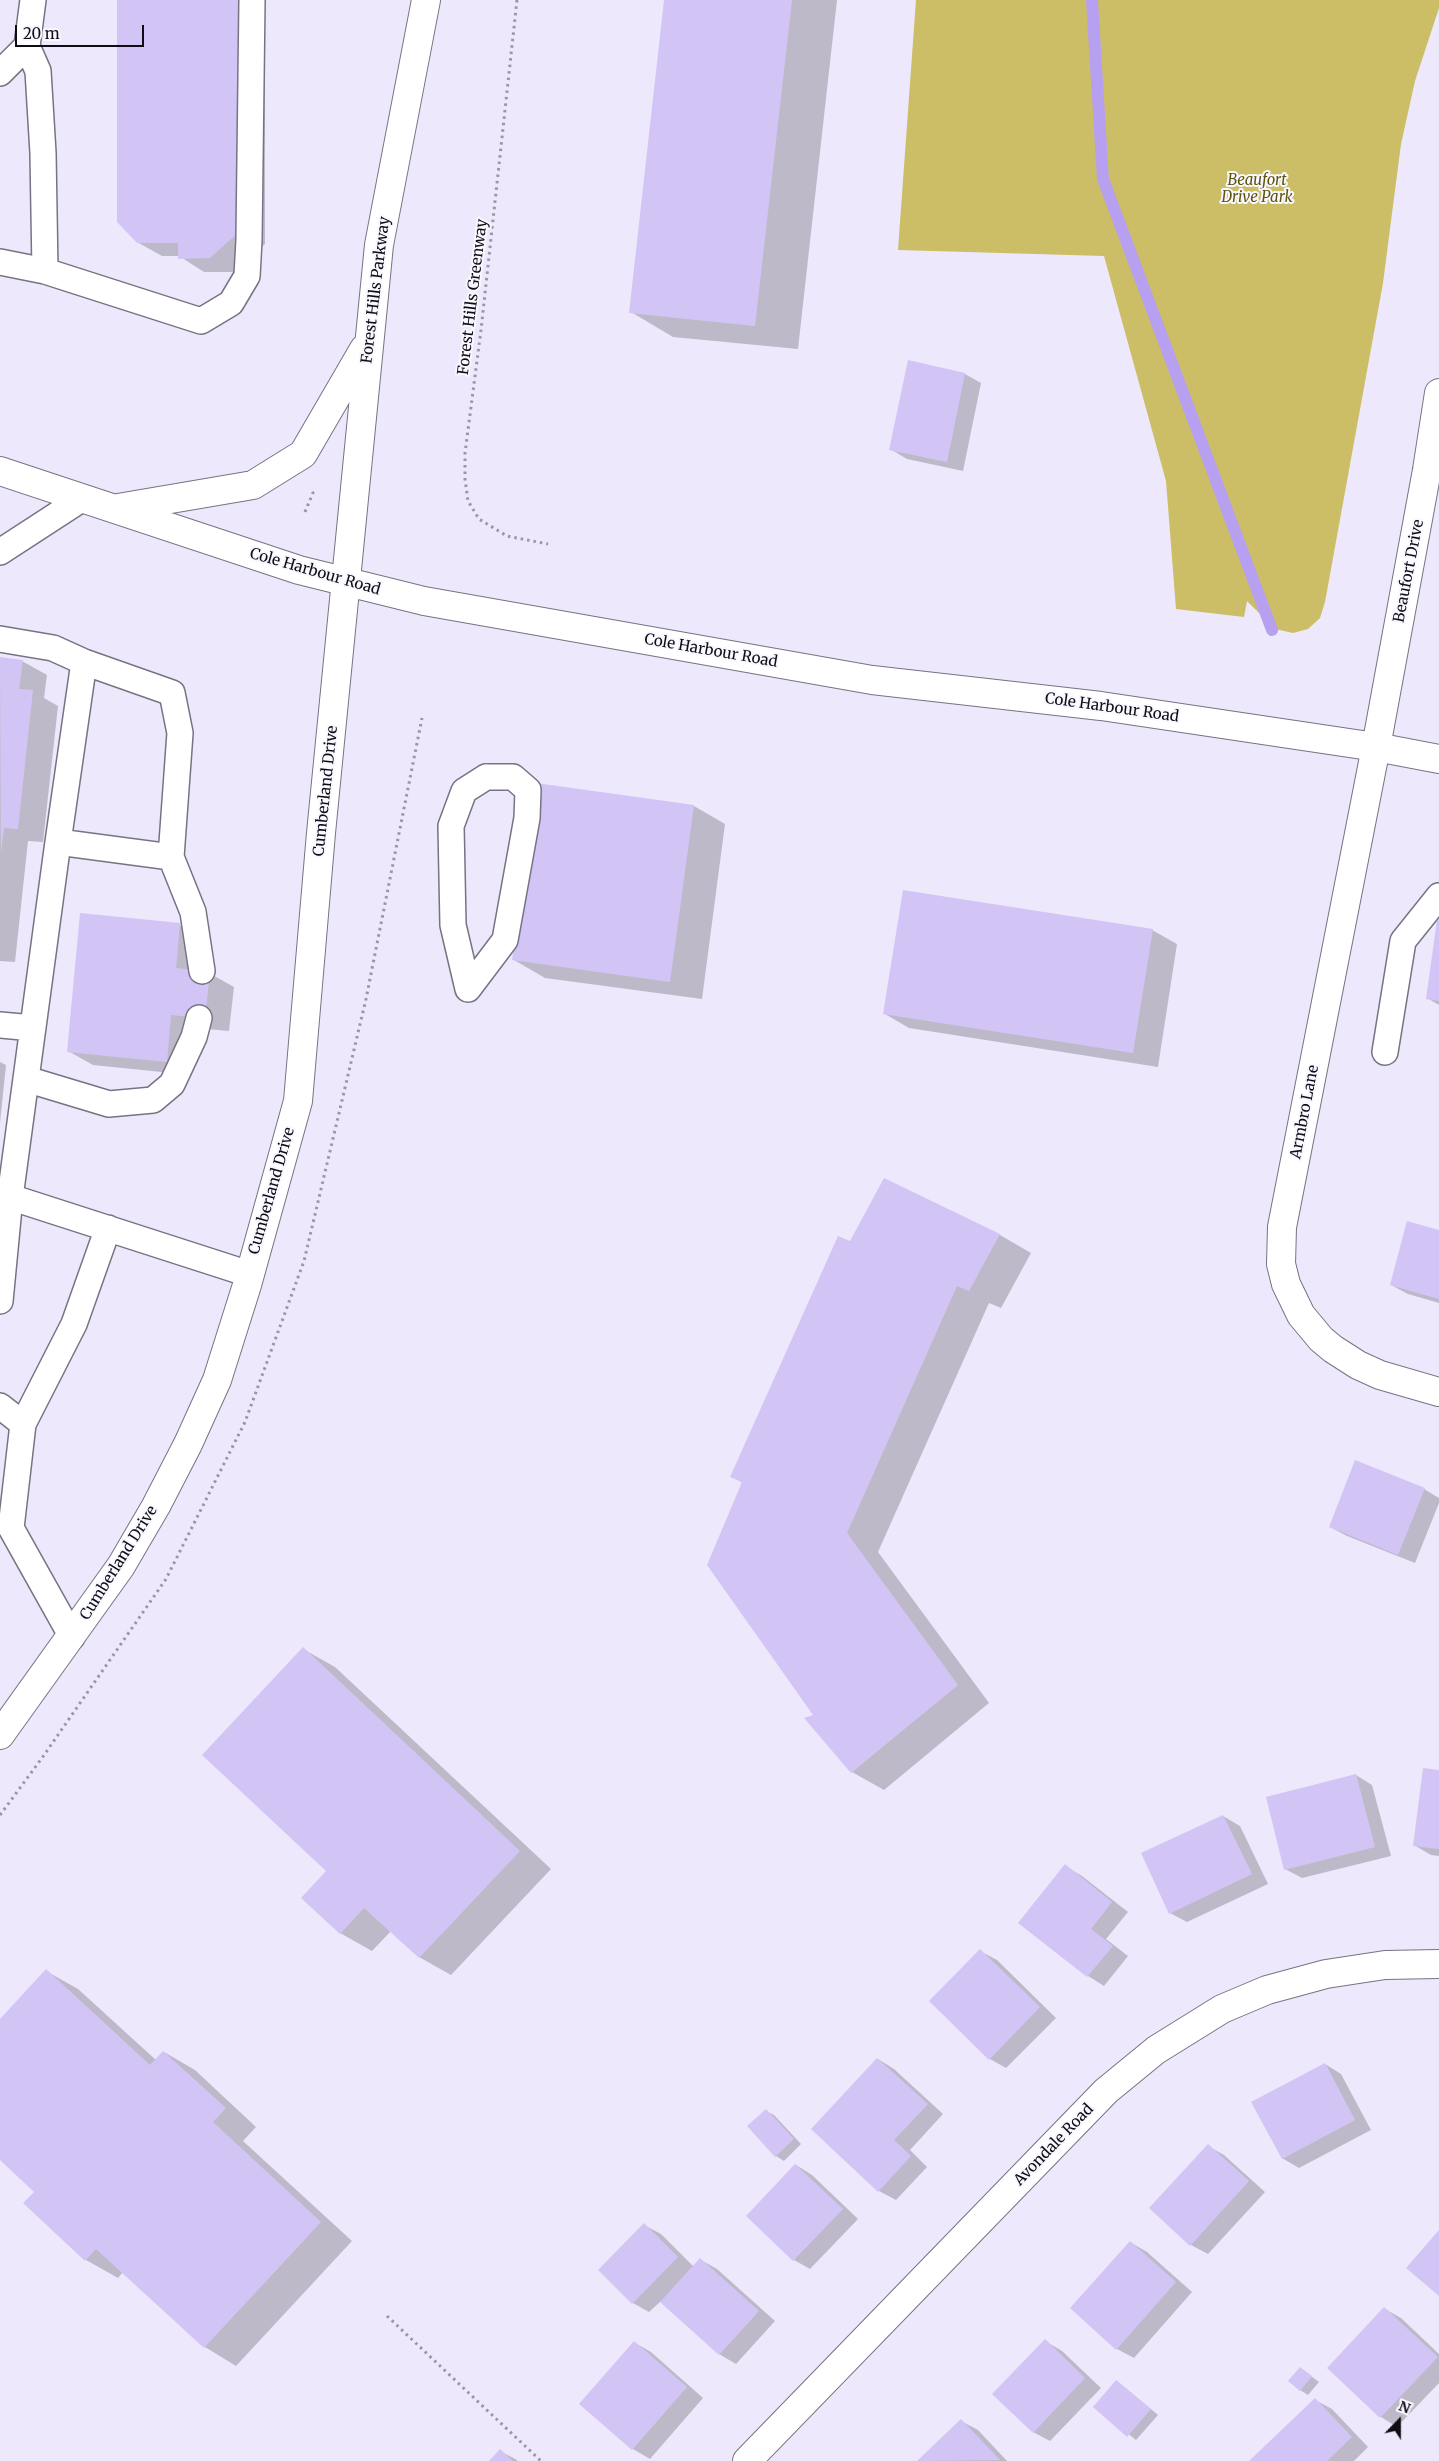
<!DOCTYPE html>
<html>
<head>
<meta charset="utf-8">
<style>
	body { margin:0 }
	#map { position:relative; width:1439px; height:2461px; overflow:hidden; background:#ede8fb; font-family:Merriweather,serif }
	canvas { display:block }
	.north { position:absolute; left:1374px; top:2396px; width:50px; height:50px; -webkit-text-stroke:4px #f9f7ff; paint-order:stroke; rotate:22deg; font-size:14px; font-weight:700; line-height:20px; text-align:center; color:#0f0d13 }
	.north::after { content:''; display:block; margin:auto; width:18px; height:22px; background:#0f0d13; clip-path:polygon(50% 0,100% 100%,50% 72%,0 100%) }
	.scale { position:absolute; left:15px; top:25px; width:129px; height:22px; box-sizing:border-box; border:2px solid #0f0d13; border-top:0; padding-left:6px; font-size:15px; line-height:18px; white-space:nowrap; color:#0f0d13; -webkit-text-stroke:4px #f9f7ff; paint-order:stroke }
</style>
</head>
<body>
<div id="map">
<canvas width="1439" height="2461"></canvas>
<div class="north">N</div>
<div class="scale">20 m</div>
</div>
<script>
const ctx = document.querySelector('canvas').getContext('2d');
ctx.lineJoin = 'round';
function paint(path, color) {
  ctx.fillStyle = color;
  ctx.fill(path, 'evenodd');
}
function shape(rows) {
  const path = new Path2D();
  for (const r of rows) {
    path.moveTo(r[0], r[1]);
    for (let i = 2; i < r.length; i += 2) path.lineTo(r[i], r[i + 1]);
  }
  return path;
}
function trace(path, color, width, dash) {
  ctx.strokeStyle = color;
  ctx.lineWidth = width;
  ctx.lineCap = dash ? 'butt' : 'round';
  ctx.setLineDash(dash || []);
  ctx.stroke(path);
}
function label(font, color, halo, rows, align = 'center') {
  ctx.font = font + ' Merriweather,serif';
  ctx.lineWidth = 4;
  ctx.setLineDash([]);
  ctx.textBaseline = 'middle';
  ctx.strokeStyle = halo;
  ctx.fillStyle = color;
  for (const [text, x, y, turn = 0] of rows) {
    ctx.save();
    ctx.translate(x, y);
    ctx.rotate((+turn || 0) * Math.PI / 180);
    ctx.textAlign = isNaN(turn) ? turn : align;
    if (halo) ctx.strokeText(text, 0, 0);
    ctx.fillText(text, 0, 0);
    ctx.restore();
  }
}
const green = shape([
	[916,0,1439,0,1439,8,1415,81,1401,144,1383,283,1325,602,1320,618,1308,629,1293,633,1275,629,1247,601,1244,617,1176,609,1166,481,1104,256,898,250]
]);
const shadow = shape([
	[118,0,265,0,265,244,235,272,204,272,179,256,162,256,137,242],
	[665,0,837,0,798,349,673,337,631,312],
	[908,362,965,374,981,383,963,471,907,459,890,449],
	[0,658,22,661,47,675,44,698,58,706,43,842,28,841,15,962,0,961],
	[694,806,725,824,702,999,545,978,514,960],
	[1439,922,1439,1005,1427,998],
	[179,925,204,939,209,973,234,987,229,1031,196,1028,191,1075,93,1065,68,1051],
	[1152,930,1177,944,1158,1067,909,1028,885,1014],
	[0,1062,6,1065,0,1123],
	[884,1180,1000,1235,1031,1253,1001,1308,989,1303,878,1552,989,1703,884,1790,852,1772,814,1715,743,1483,732,1477],
	[1439,1232,1439,1303,1408,1294,1391,1285],
	[1424,1489,1439,1498,1439,1503,1415,1563,1347,1536,1330,1527],
	[303,1649,335,1667,551,1869,451,1975,419,1957,391,1931,372,1951,340,1933,328,1871],
	[1439,1771,1439,1856,1431,1855,1414,1845],
	[1356,1775,1372,1785,1391,1856,1302,1878,1285,1869],
	[1223,1816,1240,1826,1268,1884,1187,1922,1170,1913],
	[1065,1866,1082,1876,1128,1912,1106,1939,1128,1956,1104,1986,1088,1976],
	[980,1951,997,1960,1056,2018,1006,2068,990,2059],
	[46,1971,78,1989,156,2060,164,2052,195,2070,256,2127,243,2141,352,2241,236,2366,205,2347,123,2272,118,2278,86,2260,25,2203,36,2191,0,2158,0,2021],
	[878,2059,894,2069,943,2114,910,2150,927,2167,896,2200,879,2191,812,2129],
	[1325,2064,1341,2074,1371,2130,1299,2168,1282,2158],
	[766,2111,774,2115,801,2144,784,2161,776,2156],
	[1208,2146,1224,2155,1265,2192,1208,2254,1191,2245],
	[796,2165,812,2175,858,2219,810,2269,794,2260],
	[644,2225,661,2234,694,2267,701,2260,717,2269,775,2321,736,2364,719,2354,661,2301,649,2312,633,2303],
	[1130,2242,1147,2252,1192,2292,1134,2358,1117,2349],
	[1385,2309,1401,2318,1439,2354,1439,2383,1397,2427,1381,2417],
	[1045,2341,1062,2351,1101,2388,1050,2441,1033,2432],
	[635,2343,651,2352,703,2398,650,2459,633,2449,581,2404],
	[1300,2368,1319,2382,1308,2395,1300,2390],
	[1117,2381,1158,2415,1136,2440,1094,2407],
	[1315,2400,1332,2409,1368,2447,1354,2461,1251,2461],
	[961,2421,978,2430,1007,2461,919,2461],
	[500,2451,517,2460,517,2461,491,2461]
]);
const stream = shape([
	[1092,0,1103,179,1272,630]
]);
const building = shape([
	[117,0,241,0,241,230,210,258,178,259,178,243,137,243,117,222],
	[664,0,792,0,755,326,629,313],
	[908,360,965,373,947,462,889,450],
	[0,657,23,660,19,689,33,690,18,829,4,828,1,852],
	[536,783,694,805,670,982,512,960],
	[903,890,1153,929,1133,1053,883,1014],
	[80,913,180,923,176,968,210,972,205,1018,171,1015,167,1062,67,1052],
	[1437,920,1439,921,1439,1001,1426,999],
	[884,1178,1000,1234,969,1291,957,1286,847,1533,958,1685,851,1773,804,1718,813,1715,707,1565,742,1482,730,1477,838,1236,850,1241],
	[1407,1221,1439,1230,1439,1299,1390,1285],
	[1355,1460,1425,1488,1398,1555,1329,1527],
	[303,1647,520,1851,419,1958,364,1908,340,1934,301,1898,326,1871,202,1755],
	[1423,1768,1439,1770,1439,1849,1413,1846],
	[1356,1774,1375,1847,1284,1870,1266,1797],
	[1223,1815,1252,1874,1169,1914,1141,1853],
	[1065,1864,1112,1902,1091,1929,1113,1946,1087,1977,1018,1923],
	[980,1949,1040,2007,989,2060,929,2001],
	[46,1969,150,2065,163,2051,226,2108,213,2122,321,2222,204,2348,96,2249,85,2261,23,2203,34,2192,0,2160,0,2019],
	[877,2058,928,2104,894,2140,911,2156,878,2192,811,2129],
	[1325,2063,1355,2120,1282,2159,1251,2102],
	[766,2109,794,2139,775,2157,747,2126],
	[1208,2144,1249,2181,1190,2246,1149,2208],
	[795,2164,843,2209,793,2261,746,2216],
	[644,2223,678,2257,632,2304,598,2270],
	[1439,2230,1439,2296,1406,2268],
	[1130,2241,1176,2282,1116,2350,1070,2308],
	[700,2258,759,2311,719,2355,660,2302],
	[1384,2307,1438,2357,1380,2418,1327,2368],
	[1045,2339,1085,2378,1033,2433,992,2394],
	[634,2341,687,2387,632,2450,579,2404],
	[1300,2367,1312,2376,1300,2391,1288,2381],
	[1116,2380,1151,2409,1127,2437,1093,2407],
	[1315,2398,1352,2437,1327,2461,1249,2461],
	[961,2419,1000,2460,917,2461],
	[500,2449,513,2461,489,2461]
]);
const path = shape([
	[517,0,481,330,465,453,465,479,468,501,479,519,507,536,548,544],
	[305,512,313,493,312,491],
	[0,1815,42,1758,166,1579,245,1422,304,1261,366,999,422,718],
	[387,2316,541,2461]
]);
const lane = shape([
	[33,0,27,46,38,71,43,153,45,271],
	[0,73,27,46],
	[0,262,45,271,201,321,231,303,247,276,249,240,252,0],
	[0,552,83,498],
	[0,639,53,648,84,662,172,693,180,733,171,857,58,842,84,662],
	[486,777,513,777,528,790,527,818,505,940,468,989,453,925,451,826,464,791,486,777],
	[58,842,10,1197,249,1274],
	[171,857,193,912,202,971],
	[0,1025,33,1028],
	[1385,1052,1403,941,1439,896],
	[26,1079,109,1104,153,1100,172,1084,194,1037,199,1018],
	[0,1301,10,1197],
	[0,1406,23,1424,11,1528,72,1637],
	[23,1424,74,1324,108,1228]
]);
const street = shape([
	[1439,393,1427,470,1376,747,1282,1227,1281,1264,1286,1284,1301,1315,1321,1339,1333,1349,1358,1365,1380,1375,1439,1392],
	[747,2461,1106,2091,1156,2050,1222,2009,1267,1990,1326,1974,1385,1965,1439,1964]
]);
const secondary = shape([
	[0,471,299,570,424,601,872,680,1101,706,1376,747,1439,759],
	[118,508,253,485,303,454,364,349],
	[0,1735,121,1566,156,1506,188,1444,217,1380,247,1285,298,1101,321,833,379,245,426,0]
]);
const parkNames = [
	["Beaufort",1257,181],
	["Drive Park",1257,198]
];
const streetNames = [
	["Forest Hills Parkway",376,290,-83],
	["Forest Hills Greenway",473,297,-83],
	["Beaufort Drive",1409,571,-79],
	["Cole Harbour Road",315,572,16],
	["Cole Harbour Road",711,651,10],
	["Cole Harbour Road",1112,708,8],
	["Cumberland Drive",326,791,-84],
	["Armbro Lane",1305,1112,-79],
	["Cumberland Drive",272,1191,-74],
	["Cumberland Drive",119,1563,-58],
	["Avondale Road",1054,2145,-46]
];
paint(green, '#cbbe66');
paint(shadow, '#0003');
trace(stream, '#b8a0f0', 12);
paint(building, '#d2c5f6');
trace(lane, '#777383', 28);
trace(street, '#777383', 30);
trace(secondary, '#777383', 30);
trace(path, '#9a96a4', 3, [2.5, 4]);
trace(lane, '#fff', 25);
trace(street, '#fff', 28);
trace(secondary, '#fff', 28);
label('italic 15px', '#5d530a', '#f9f7ff', parkNames);
label('15px', '#0f0d13', '#f9f7ff', streetNames);
</script>
</body>
</html>
